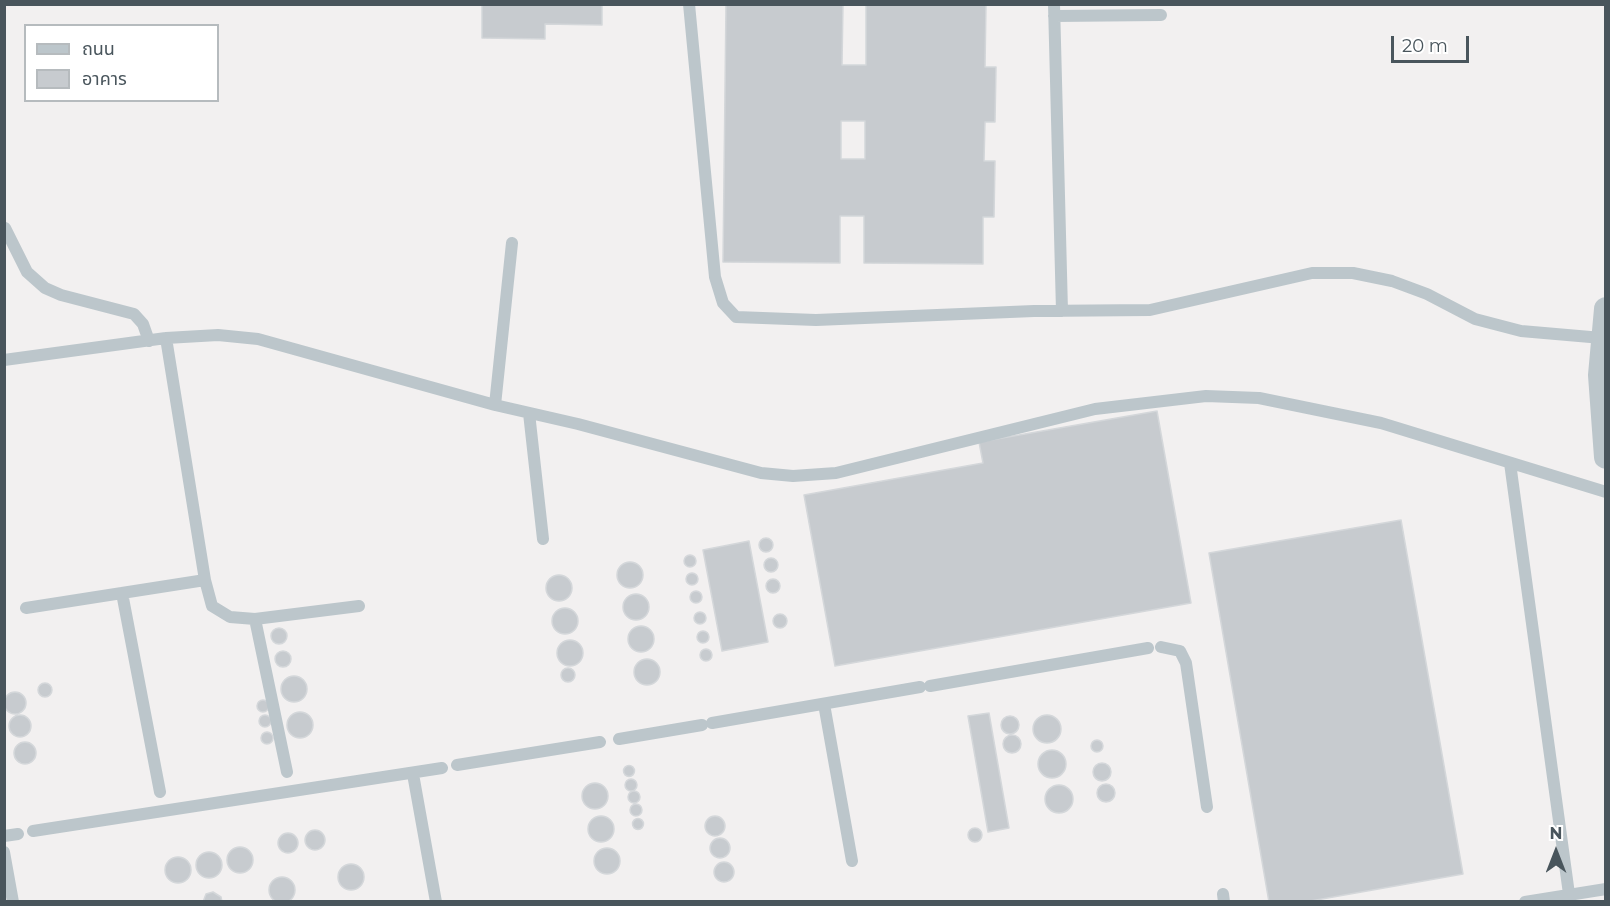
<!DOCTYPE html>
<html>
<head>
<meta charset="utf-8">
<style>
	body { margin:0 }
	#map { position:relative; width:1610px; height:906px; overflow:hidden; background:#f2f0f0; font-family:Montserrat,"Noto Sans Thai",sans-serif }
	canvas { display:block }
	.frame { position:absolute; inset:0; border:6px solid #49555c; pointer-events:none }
	.legend { position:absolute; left:24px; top:24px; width:195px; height:78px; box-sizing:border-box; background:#fff; border:2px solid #b6bbbe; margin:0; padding:8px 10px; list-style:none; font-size:18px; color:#49555c }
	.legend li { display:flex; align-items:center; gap:12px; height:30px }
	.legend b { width:30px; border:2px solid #b6bbbe }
	.north { position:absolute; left:1526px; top:822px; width:60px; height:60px; -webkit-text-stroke:4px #fff; paint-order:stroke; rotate:0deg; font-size:16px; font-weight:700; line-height:24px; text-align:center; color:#49555c }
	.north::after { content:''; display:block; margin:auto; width:21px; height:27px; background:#49555c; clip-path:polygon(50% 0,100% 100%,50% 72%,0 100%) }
	.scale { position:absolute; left:1391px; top:36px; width:78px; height:27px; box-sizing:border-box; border:3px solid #49555c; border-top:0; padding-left:8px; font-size:18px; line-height:21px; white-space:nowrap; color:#49555c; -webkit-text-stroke:4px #fff; paint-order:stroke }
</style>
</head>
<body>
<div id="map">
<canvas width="1610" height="906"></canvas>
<div class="frame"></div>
<ul class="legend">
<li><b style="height:8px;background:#bcc6cb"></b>ถนน</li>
<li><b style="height:16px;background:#c7cbcf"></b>อาคาร</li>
</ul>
<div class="north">N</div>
<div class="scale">20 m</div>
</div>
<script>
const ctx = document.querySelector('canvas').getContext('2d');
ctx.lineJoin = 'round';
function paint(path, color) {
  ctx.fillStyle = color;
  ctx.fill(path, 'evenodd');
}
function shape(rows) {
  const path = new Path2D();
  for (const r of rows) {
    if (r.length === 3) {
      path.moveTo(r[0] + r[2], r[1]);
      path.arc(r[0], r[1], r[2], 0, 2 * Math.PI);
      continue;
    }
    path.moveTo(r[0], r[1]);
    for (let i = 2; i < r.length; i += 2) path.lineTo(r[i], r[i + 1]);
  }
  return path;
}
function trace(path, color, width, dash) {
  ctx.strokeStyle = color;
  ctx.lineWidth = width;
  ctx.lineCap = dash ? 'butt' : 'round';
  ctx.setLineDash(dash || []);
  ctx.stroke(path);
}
const building = shape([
	[482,4,602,4,602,25,545,24,545,39,482,38,482,4],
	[726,4,843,4,842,65,866,65,866,4,986,4,985,67,996,67,995,122,985,122,984,161,995,161,994,217,983,217,983,264,864,263,864,216,840,216,840,263,723,262,726,4],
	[841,121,865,121,865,159,841,159,841,121],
	[1157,411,1191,603,835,666,804,495,983,463,979,442,1157,411],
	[1401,520,1463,874,1305,902,1269,902,1209,553,1401,520],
	[766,545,7],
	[749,541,768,642,722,651,703,550,749,541],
	[690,561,6],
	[771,565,7],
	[630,575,13],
	[692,579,6],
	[559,588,13],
	[773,586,7],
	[696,597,6],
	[636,607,13],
	[565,621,13],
	[700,618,6],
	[780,621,7],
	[641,639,13],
	[279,636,8],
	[703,637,6],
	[570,653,13],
	[706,655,6],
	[283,659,8],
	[647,672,13],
	[568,675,7],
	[294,689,13],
	[45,690,7],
	[15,703,11],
	[263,706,6],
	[300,725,13],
	[989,713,1009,828,988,832,968,716,989,713],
	[1047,729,14],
	[265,721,6],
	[20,726,11],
	[1010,725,9],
	[267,738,6],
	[1012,744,9],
	[1097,746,6],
	[25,753,11],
	[1052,764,14],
	[1102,772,9],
	[629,771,5.5],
	[631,785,6],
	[595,796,13],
	[1106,793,9],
	[1059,799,14],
	[634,797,6],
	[636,810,6],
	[601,829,13],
	[715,826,10],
	[638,824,5.5],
	[975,835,7],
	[315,840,10],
	[288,843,10],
	[720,848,10],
	[240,860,13],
	[607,861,13],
	[209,865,13],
	[178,870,13],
	[724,872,10],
	[351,877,13],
	[282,890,13],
	[213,892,221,897,222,902,203,902,206,894,213,892]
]);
const lane = shape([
	[689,4,715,277,723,303,736,317,816,320,1034,311,1150,310,1312,273,1353,273,1392,281,1427,294,1475,319,1521,331,1602,338],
	[1054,4,1062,311],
	[1054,16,1161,15],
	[5,228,27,272,45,288,61,295,134,314,143,324,149,341],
	[166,338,205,580,212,606,230,617,255,619,359,606],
	[4,360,166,338,218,335,258,339,495,405,578,424,761,473,793,476,836,473,1095,409,1206,396,1259,398,1381,423,1606,492],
	[495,405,512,243],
	[529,413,543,539],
	[1510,463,1569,894],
	[122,593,160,792],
	[26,608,205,580],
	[255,619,287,772],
	[1161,647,1180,651,1186,663,1207,807],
	[930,686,1148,648],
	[824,704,852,861],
	[712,723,920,687],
	[619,739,702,725],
	[457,765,600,742],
	[413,774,436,902],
	[33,831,442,768],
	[4,836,18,834],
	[4,852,13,902],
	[1223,894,1224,902],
	[1525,902,1606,889]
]);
const street = shape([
	[1606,309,1600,375,1606,457]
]);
paint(building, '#c7cbcf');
trace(building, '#d4d7da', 1.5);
trace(lane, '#bcc6cb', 12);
trace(street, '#bcc6cb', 24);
</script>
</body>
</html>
